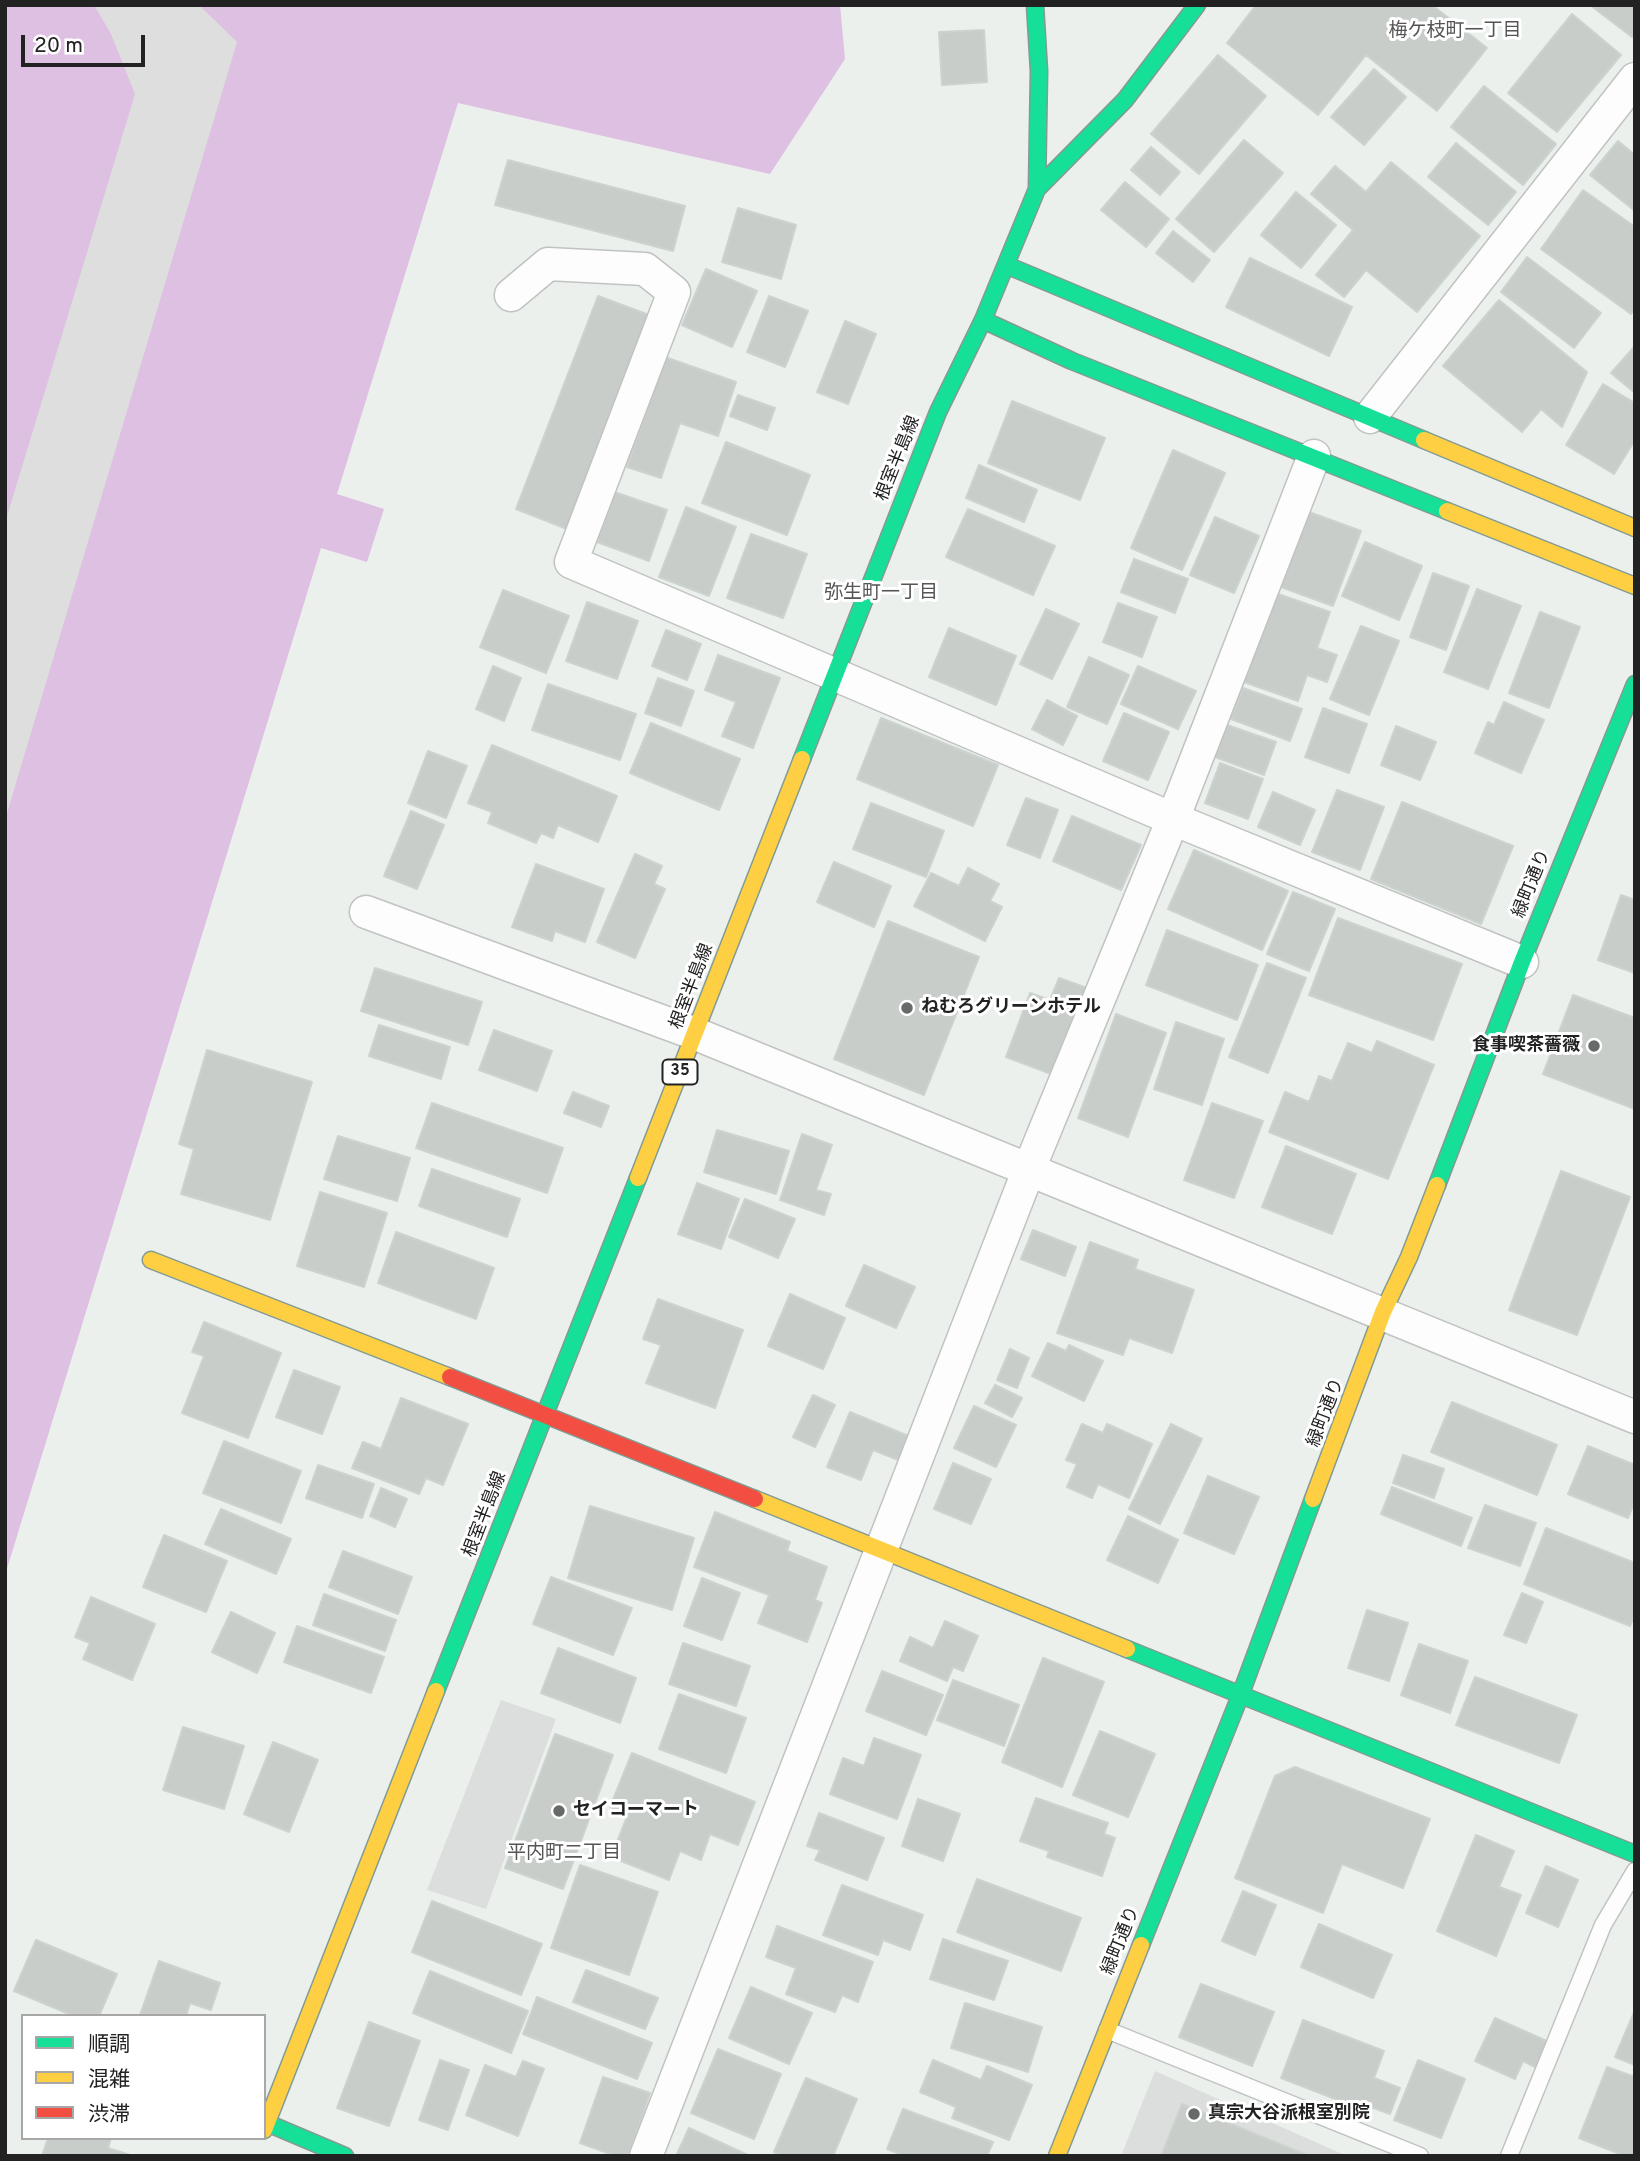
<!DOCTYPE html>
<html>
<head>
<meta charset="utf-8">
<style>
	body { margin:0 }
	#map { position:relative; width:1640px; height:2161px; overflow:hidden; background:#ebf0ed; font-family:Overpass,"Noto Sans JP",sans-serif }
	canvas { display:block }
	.frame { position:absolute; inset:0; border:7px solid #222; pointer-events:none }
	.legend { position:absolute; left:21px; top:2014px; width:245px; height:126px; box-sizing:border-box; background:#fff; border:2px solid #a7a7a7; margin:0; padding:9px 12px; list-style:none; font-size:21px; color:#222 }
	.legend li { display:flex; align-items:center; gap:14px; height:35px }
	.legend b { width:35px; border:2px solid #a7a7a7 }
	.scale { position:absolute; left:21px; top:35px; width:124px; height:32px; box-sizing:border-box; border:4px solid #222; border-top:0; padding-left:9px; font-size:21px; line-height:24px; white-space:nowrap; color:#222; -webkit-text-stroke:5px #fff; paint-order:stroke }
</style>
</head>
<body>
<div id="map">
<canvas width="1640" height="2161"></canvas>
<div class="frame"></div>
<ul class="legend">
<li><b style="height:9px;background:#16e098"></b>順調</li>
<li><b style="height:9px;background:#ffcf43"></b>混雑</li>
<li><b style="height:9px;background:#f24e42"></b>渋滞</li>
</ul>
<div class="scale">20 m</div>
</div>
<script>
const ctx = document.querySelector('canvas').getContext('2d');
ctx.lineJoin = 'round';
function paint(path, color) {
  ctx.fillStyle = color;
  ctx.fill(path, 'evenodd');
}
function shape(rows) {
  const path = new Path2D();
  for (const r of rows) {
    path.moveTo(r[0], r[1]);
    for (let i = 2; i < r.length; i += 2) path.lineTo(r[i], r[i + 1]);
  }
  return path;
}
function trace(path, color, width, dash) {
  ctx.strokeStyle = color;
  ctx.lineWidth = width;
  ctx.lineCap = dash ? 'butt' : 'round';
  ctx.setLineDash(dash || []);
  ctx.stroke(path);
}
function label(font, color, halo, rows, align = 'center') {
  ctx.font = font + ' Overpass,"Noto Sans JP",sans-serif';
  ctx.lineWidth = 6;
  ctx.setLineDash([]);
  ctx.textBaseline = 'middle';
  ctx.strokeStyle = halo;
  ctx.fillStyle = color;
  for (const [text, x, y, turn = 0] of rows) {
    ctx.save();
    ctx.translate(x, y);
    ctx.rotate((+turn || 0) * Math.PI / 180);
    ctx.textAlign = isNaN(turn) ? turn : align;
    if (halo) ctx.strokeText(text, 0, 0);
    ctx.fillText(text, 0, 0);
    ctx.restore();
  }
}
const religious = shape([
	[501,1700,556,1719,486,1909,427,1890],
	[1155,2071,1347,2156,1121,2156]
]);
const water = shape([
	[5,5,840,5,845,59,770,174,458,103,337,494,384,509,367,562,321,548,5,1575]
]);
const pier = shape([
	[94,5,199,5,237,42,5,820,5,523,135,94,111,34]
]);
const building = shape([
	[1256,5,1432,5,1487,48,1437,111,1366,55,1318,115,1227,43,1256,5],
	[1590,5,1635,5,1635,34,1632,37,1590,5],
	[1572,14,1621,55,1557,132,1508,93,1572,14],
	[984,30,987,82,942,85,939,32,984,30],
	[1218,55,1266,96,1199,174,1151,134,1218,55],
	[1374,69,1406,97,1364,145,1331,117,1374,69],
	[1484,86,1556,144,1523,185,1451,127,1484,86],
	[1244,140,1283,173,1214,252,1176,219,1244,140],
	[1618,141,1635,155,1635,211,1590,175,1618,141],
	[1456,143,1516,192,1488,225,1428,177,1456,143],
	[1151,147,1180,172,1160,195,1131,170,1151,147],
	[508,160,685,206,673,251,495,205,508,160],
	[1391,162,1480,236,1417,312,1366,270,1344,297,1316,275,1353,230,1311,194,1335,166,1366,192,1391,162],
	[1125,182,1169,219,1146,247,1101,210,1125,182],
	[1583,190,1635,227,1635,308,1631,314,1541,249,1583,190],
	[1296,192,1336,225,1301,268,1261,235,1296,192],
	[738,208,796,225,781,279,722,262,738,208],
	[1173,231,1210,260,1193,282,1156,253,1173,231],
	[1527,257,1601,313,1574,348,1501,292,1527,257],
	[1250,258,1352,307,1329,356,1226,307,1250,258],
	[706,269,757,291,732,347,682,325,706,269],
	[598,296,649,315,567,529,516,509,598,296],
	[769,296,808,311,785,367,747,352,769,296],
	[1499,300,1587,372,1562,427,1541,409,1522,432,1443,366,1499,300],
	[845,321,876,334,848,404,817,392,845,321],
	[1635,346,1635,393,1611,373,1635,346],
	[665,357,736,382,718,436,680,423,661,478,627,467,665,357],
	[1603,384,1635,403,1635,440,1614,474,1566,445,1603,384],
	[738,395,775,408,767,430,730,416,738,395],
	[1012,401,1105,438,1080,500,988,463,1012,401],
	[726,442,810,475,787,535,702,503,726,442],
	[1173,450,1225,473,1182,570,1131,548,1173,450],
	[979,465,1037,490,1024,522,966,498,979,465],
	[614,492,667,510,649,561,597,542,614,492],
	[686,507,736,527,709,596,659,577,686,507],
	[968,509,1055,546,1033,595,946,557,968,509],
	[1309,512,1361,531,1333,606,1281,587,1309,512],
	[1215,517,1259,536,1234,593,1190,575,1215,517],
	[751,534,807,554,783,618,727,598,751,534],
	[1365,542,1422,566,1399,620,1342,596,1365,542],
	[1134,559,1188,579,1175,613,1121,592,1134,559],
	[1433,573,1469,586,1446,650,1410,637,1433,573],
	[1477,589,1521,606,1488,689,1444,672,1477,589],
	[503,590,569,616,546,673,480,647,503,590],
	[1275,593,1330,612,1317,648,1337,655,1327,682,1307,675,1298,701,1244,682,1275,593],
	[587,602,638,621,617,679,566,661,587,602],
	[1118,603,1157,617,1142,657,1103,642,1118,603],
	[1046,609,1079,624,1052,679,1020,664,1046,609],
	[1540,612,1580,627,1549,708,1509,693,1540,612],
	[1361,626,1399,641,1369,715,1330,699,1361,626],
	[949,628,1016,656,996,705,929,677,949,628],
	[666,630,701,644,687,680,652,666,666,630],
	[718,655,780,678,753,748,722,736,736,702,705,690,718,655],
	[1089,657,1129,675,1107,724,1067,707,1089,657],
	[493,666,521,678,504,721,476,709,493,666],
	[1138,666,1196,691,1178,729,1121,704,1138,666],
	[658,678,694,691,681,726,645,713,658,678],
	[548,684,636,714,620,760,532,730,548,684],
	[1243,688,1302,709,1290,741,1231,719,1243,688],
	[1047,700,1077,716,1063,745,1032,729,1047,700],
	[1504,702,1544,720,1521,773,1475,753,1488,722,1494,725,1504,702],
	[1323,708,1367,724,1349,773,1305,757,1323,708],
	[1124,713,1169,732,1148,780,1103,761,1124,713],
	[881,718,998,765,973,826,857,779,881,718],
	[651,723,740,759,719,810,630,773,651,723],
	[1227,725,1276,742,1264,775,1215,757,1227,725],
	[1396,726,1436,742,1420,780,1381,765,1396,726],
	[492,745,617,796,598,842,558,825,553,838,541,833,536,843,488,823,492,812,468,803,492,745],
	[428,751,467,766,446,818,408,803,428,751],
	[1220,763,1263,779,1248,819,1205,803,1220,763],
	[1337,790,1384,807,1360,870,1312,852,1337,790],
	[1273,792,1315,810,1300,845,1258,827,1273,792],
	[1026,798,1058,810,1040,858,1007,845,1026,798],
	[1402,802,1513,846,1481,924,1371,879,1402,802],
	[871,803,944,831,926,877,853,849,871,803],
	[411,811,444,825,417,889,384,876,411,811],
	[1072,816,1141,845,1121,890,1053,861,1072,816],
	[1194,850,1288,891,1262,950,1168,909,1194,850],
	[635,854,662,866,654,884,665,889,635,958,597,942,635,854],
	[834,862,891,886,874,927,817,902,834,862],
	[536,864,604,889,585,942,555,931,552,941,512,927,536,864],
	[968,868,999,884,990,901,1002,907,985,941,914,906,931,873,959,886,968,868],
	[1293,892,1335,909,1309,971,1267,954,1293,892],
	[1621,895,1635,900,1635,973,1598,960,1621,895],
	[1338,918,1462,964,1433,1040,1309,995,1338,918],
	[888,921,979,957,924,1095,834,1059,888,921],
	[1167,930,1258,965,1237,1020,1146,985,1167,930],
	[1267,963,1306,978,1268,1073,1229,1057,1267,963],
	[375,968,482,1002,468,1045,361,1011,375,968],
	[1059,978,1087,988,1054,1075,1006,1057,1030,993,1050,1000,1059,978],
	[1573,995,1635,1018,1635,1109,1543,1074,1573,995],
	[1116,1014,1166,1033,1128,1137,1078,1118,1116,1014],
	[1176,1022,1224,1039,1202,1105,1154,1089,1176,1022],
	[379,1025,450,1047,441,1079,369,1056,379,1025],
	[494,1030,552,1051,537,1091,479,1070,494,1030],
	[1377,1041,1434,1065,1388,1179,1269,1132,1285,1092,1309,1102,1319,1076,1332,1081,1348,1043,1372,1053,1377,1041],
	[207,1050,312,1082,270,1220,181,1194,194,1149,179,1144,207,1050],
	[573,1092,609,1106,601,1127,564,1113,573,1092],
	[432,1103,563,1148,547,1193,416,1148,432,1103],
	[1212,1103,1263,1121,1234,1198,1184,1180,1212,1103],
	[717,1130,789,1151,776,1194,704,1172,717,1130],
	[802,1134,832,1145,816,1190,831,1194,824,1215,780,1200,802,1134],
	[338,1136,410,1158,397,1201,324,1179,338,1136],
	[1286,1146,1356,1174,1332,1234,1262,1207,1286,1146],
	[432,1169,520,1199,507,1237,419,1206,432,1169],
	[1561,1171,1630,1197,1577,1335,1509,1310,1561,1171],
	[697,1183,739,1199,721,1249,678,1234,697,1183],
	[320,1192,387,1213,364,1287,297,1266,320,1192],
	[745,1199,795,1219,778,1258,729,1237,745,1199],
	[1033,1230,1076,1247,1065,1276,1021,1259,1033,1230],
	[396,1232,494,1268,476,1319,378,1283,396,1232],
	[1090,1242,1138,1260,1135,1269,1194,1290,1172,1353,1129,1338,1123,1355,1057,1333,1090,1242],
	[864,1265,915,1287,896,1328,846,1306,864,1265],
	[790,1294,845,1318,823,1369,768,1346,790,1294],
	[658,1299,743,1330,715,1408,646,1383,661,1345,643,1339,658,1299],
	[204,1322,281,1353,248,1438,182,1413,204,1356,192,1352,204,1322],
	[1048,1343,1066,1351,1069,1345,1103,1361,1084,1401,1032,1376,1048,1343],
	[1010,1349,1029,1358,1017,1388,997,1380,1010,1349],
	[294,1370,340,1387,322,1434,276,1417,294,1370],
	[995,1385,1022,1398,1012,1417,985,1403,995,1385],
	[813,1395,835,1405,815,1447,793,1437,813,1395],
	[401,1398,468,1424,443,1485,426,1478,419,1494,352,1468,363,1442,381,1449,401,1398],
	[1452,1402,1557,1445,1537,1495,1431,1452,1452,1402],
	[974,1406,1016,1425,996,1467,954,1448,974,1406],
	[850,1412,911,1437,901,1461,873,1450,861,1480,827,1467,850,1412],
	[1082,1424,1103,1433,1107,1424,1152,1444,1129,1498,1098,1484,1092,1498,1067,1487,1077,1464,1066,1460,1082,1424],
	[1171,1424,1202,1439,1160,1524,1129,1509,1171,1424],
	[224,1441,301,1471,281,1523,203,1493,224,1441],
	[1588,1446,1635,1465,1635,1501,1628,1518,1568,1494,1588,1446],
	[1403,1455,1444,1469,1434,1498,1393,1483,1403,1455],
	[953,1463,991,1479,971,1524,934,1509,953,1463],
	[318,1465,374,1484,362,1518,306,1498,318,1465],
	[1208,1476,1259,1497,1234,1554,1184,1533,1208,1476],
	[1392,1487,1472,1518,1461,1546,1381,1514,1392,1487],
	[381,1488,407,1499,395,1527,370,1516,381,1488],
	[1485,1505,1536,1523,1520,1566,1468,1548,1485,1505],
	[590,1506,694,1538,672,1610,568,1578,590,1506],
	[221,1509,291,1539,276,1574,205,1544,221,1509],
	[715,1512,790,1542,787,1551,827,1567,815,1600,822,1603,807,1642,758,1623,769,1595,694,1567,715,1512],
	[1128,1516,1178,1540,1158,1583,1107,1560,1128,1516],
	[1546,1528,1635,1563,1635,1614,1630,1626,1524,1584,1546,1528],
	[164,1535,227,1561,206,1612,143,1587,164,1535],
	[343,1551,412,1577,398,1614,329,1587,343,1551],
	[551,1577,632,1608,613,1655,533,1624,551,1577],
	[702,1578,740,1593,722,1640,684,1626,702,1578],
	[1522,1593,1543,1602,1526,1643,1504,1635,1522,1593],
	[324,1594,396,1620,385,1651,313,1625,324,1594],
	[91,1597,155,1624,132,1680,83,1659,90,1643,75,1637,91,1597],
	[1367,1610,1408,1623,1389,1681,1348,1668,1367,1610],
	[231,1612,275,1633,257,1673,212,1652,231,1612],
	[945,1621,978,1636,963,1671,953,1667,947,1681,900,1661,910,1637,933,1648,945,1621],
	[297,1626,384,1657,371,1693,284,1662,297,1626],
	[683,1643,750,1666,736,1706,669,1684,683,1643],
	[1419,1644,1468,1661,1450,1713,1401,1695,1419,1644],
	[558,1648,636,1678,620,1723,541,1693,558,1648],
	[1043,1658,1104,1682,1062,1787,1002,1762,1043,1658],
	[882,1671,943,1695,926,1735,866,1711,882,1671],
	[1475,1677,1577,1715,1559,1763,1456,1725,1475,1677],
	[953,1680,1019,1705,1004,1746,937,1720,953,1680],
	[679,1694,746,1718,726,1773,659,1749,679,1694],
	[183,1727,244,1746,224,1809,163,1790,183,1727],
	[1100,1731,1155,1754,1128,1817,1073,1795,1100,1731],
	[555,1734,613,1755,563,1889,505,1868,555,1734],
	[874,1738,921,1755,897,1819,830,1794,843,1758,864,1766,874,1738],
	[273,1742,318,1760,289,1832,244,1814,273,1742],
	[632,1753,755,1802,738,1845,710,1834,701,1860,680,1851,669,1880,611,1857,628,1814,610,1807,632,1753],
	[1295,1767,1430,1819,1403,1888,1342,1864,1323,1913,1235,1878,1275,1776,1295,1767],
	[1036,1798,1108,1823,1104,1834,1115,1838,1102,1876,1047,1857,1049,1851,1020,1841,1036,1798],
	[918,1799,960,1814,943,1861,902,1846,918,1799],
	[819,1813,884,1838,867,1880,815,1860,820,1850,807,1846,819,1813],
	[1476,1835,1514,1851,1499,1887,1521,1895,1496,1956,1437,1931,1476,1835],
	[580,1865,658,1892,629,1975,551,1948,580,1865],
	[1546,1866,1578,1880,1558,1927,1526,1913,1546,1866],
	[977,1879,1081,1918,1061,1971,957,1932,977,1879],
	[842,1885,923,1915,910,1950,883,1940,878,1955,823,1935,842,1885],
	[1243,1891,1276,1905,1255,1955,1222,1941,1243,1891],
	[432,1901,542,1944,521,1995,412,1952,432,1901],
	[1319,1924,1392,1955,1373,1998,1301,1967,1319,1924],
	[777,1926,873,1962,858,2002,842,1995,835,2012,786,1994,796,1968,766,1957,777,1926],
	[943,1939,1008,1961,994,2000,930,1979,943,1939],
	[36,1940,117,1974,99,2016,74,2016,14,1991,36,1940],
	[159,1961,220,1983,211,2010,190,2003,186,2016,140,2015,159,1961],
	[586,1970,658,1998,645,2029,573,2002,586,1970],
	[430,1971,528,2011,511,2053,413,2013,430,1971],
	[1201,1984,1274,2012,1252,2066,1179,2037,1201,1984],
	[751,1987,812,2013,789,2064,729,2038,751,1987],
	[537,1997,652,2043,637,2079,523,2034,537,1997],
	[965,2003,1042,2027,1028,2072,951,2048,965,2003],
	[1635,2010,1635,2065,1615,2057,1635,2010],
	[1495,2018,1549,2042,1537,2068,1523,2061,1515,2079,1475,2061,1495,2018],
	[1303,2020,1384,2051,1374,2078,1400,2088,1390,2114,1363,2104,1361,2109,1281,2078,1303,2020],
	[369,2022,420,2041,389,2126,337,2108,369,2022],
	[718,2049,781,2074,754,2139,691,2113,718,2049],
	[440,2060,469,2070,448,2130,419,2120,440,2060],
	[933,2060,981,2080,987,2066,1032,2085,1009,2140,952,2118,956,2107,920,2092,933,2060],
	[1418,2060,1465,2079,1441,2138,1394,2120,1418,2060],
	[523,2061,544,2069,518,2136,466,2115,485,2065,516,2077,523,2061],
	[1607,2067,1635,2077,1635,2156,1625,2156,1579,2138,1607,2067],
	[603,2077,650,2093,628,2156,616,2156,580,2143,603,2077],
	[806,2078,857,2099,833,2156,782,2156,774,2152,806,2078],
	[1182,2104,1309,2156,1161,2156,1182,2104],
	[903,2109,993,2142,987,2156,905,2156,887,2149,903,2109],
	[689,2128,750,2156,676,2156,689,2128],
	[48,2138,111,2138,108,2148,130,2155,42,2156,48,2138]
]);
const lane = shape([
	[1107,2030,1420,2156],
	[1509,2156,1603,1925,1635,1871]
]);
const street = shape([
	[511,295,548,264,645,269,674,292,571,562,1173,819,1522,962],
	[1370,417,1635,79],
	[366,912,696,1034,1635,1417],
	[646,2156,1029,1169,1173,819,1314,456]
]);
const fast = shape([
	[1037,189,1125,100,1197,5],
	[1006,265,1424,440],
	[983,320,1072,361,1447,511],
	[802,759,938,412,983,320,1037,189,1039,71,1035,5],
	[1437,1185,1522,962,1635,684],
	[1127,1649,1635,1854],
	[436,1691,638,1178],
	[1141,1945,1240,1696,1313,1499],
	[267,2123,345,2156]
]);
const slow = shape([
	[1424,440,1635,528],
	[1447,511,1635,586],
	[638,1178,802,759],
	[151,1260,450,1377],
	[755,1499,1127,1649],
	[1313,1499,1383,1312,1409,1257,1437,1185],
	[264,2130,436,1691],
	[1057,2156,1141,1945]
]);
const jam = shape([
	[450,1377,755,1499]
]);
const markers = [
	[907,1008,7,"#686a69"],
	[1594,1046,7,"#686a69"],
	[559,1811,7,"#686a69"],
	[1194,2114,7,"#686a69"]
];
const shields = [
	[680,1072,35]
];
const shieldNames = [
	["35",680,1072]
];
const streetNames = [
	["根室半島線",899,459,-68],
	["緑町通り",1533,884,-68],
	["根室半島線",693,987,-69],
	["緑町通り",1327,1413,-69],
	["根室半島線",486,1515,-69],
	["緑町通り",1122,1941,-68]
];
const poiNames = [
	["ねむろグリーンホテル",921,1008],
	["食事喫茶薔薇",1580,1046,"right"],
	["セイコーマート",573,1811],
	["真宗大谷派根室別院",1208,2114]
];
const neighbourhoodNames = [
	["梅ケ枝町一丁目",1455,32],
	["弥生町一丁目",881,594],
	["平内町二丁目",564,1854]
];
paint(religious, '#dcdedd');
paint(water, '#dec0e2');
paint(pier, '#dddedd');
paint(building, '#c8cdc9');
trace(building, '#ccd3ce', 2);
trace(lane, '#c1c3c2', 19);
trace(street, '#c1c3c2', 35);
trace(fast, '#829b94', 19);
trace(slow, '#829b94', 19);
trace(jam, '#829b94', 19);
trace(lane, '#fcfdfc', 16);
trace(street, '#fcfdfc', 32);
trace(fast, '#16e098', 16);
trace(slow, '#ffcf43', 16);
trace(jam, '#f24e42', 16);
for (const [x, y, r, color] of markers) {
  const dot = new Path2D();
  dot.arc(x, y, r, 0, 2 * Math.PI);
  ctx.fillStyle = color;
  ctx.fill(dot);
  trace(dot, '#fff', 2.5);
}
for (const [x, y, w] of shields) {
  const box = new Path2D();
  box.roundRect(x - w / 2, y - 12.5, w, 25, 5);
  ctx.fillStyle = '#fff';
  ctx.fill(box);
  trace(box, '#222', 2);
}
label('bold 16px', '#222', null, shieldNames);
label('18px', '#222', '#fff', streetNames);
label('bold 18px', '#222', '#fff', poiNames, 'left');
label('19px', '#555', '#fff', neighbourhoodNames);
</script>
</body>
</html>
